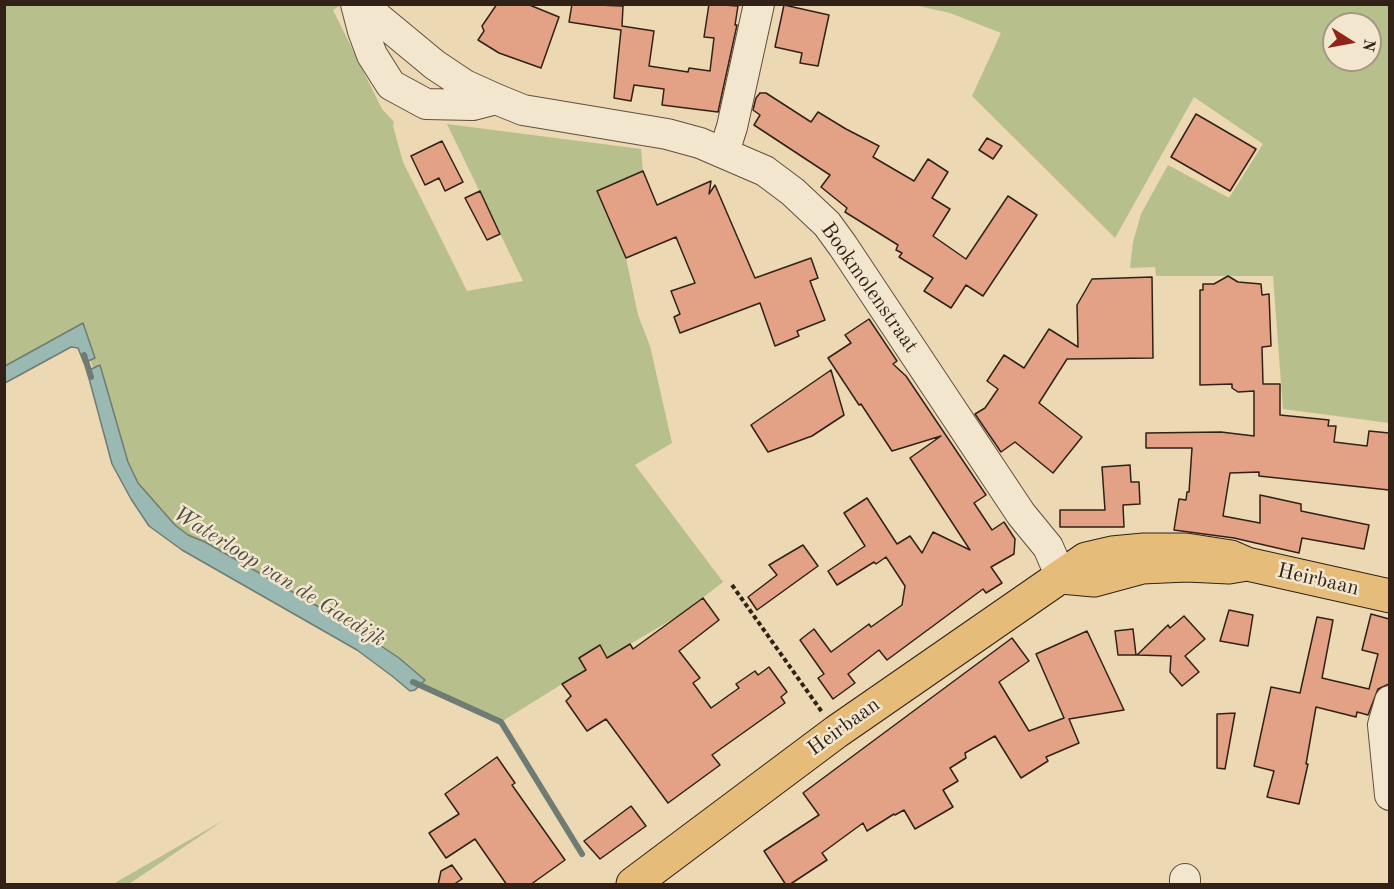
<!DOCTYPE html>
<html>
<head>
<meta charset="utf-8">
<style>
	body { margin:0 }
	#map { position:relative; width:1394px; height:889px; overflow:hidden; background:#ecd8b3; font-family:"Old Standard TT",serif }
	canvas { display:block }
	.frame { position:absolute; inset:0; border:6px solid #312117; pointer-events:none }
	.north { position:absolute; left:1322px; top:12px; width:60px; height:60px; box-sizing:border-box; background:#f3e6ce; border:2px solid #a59785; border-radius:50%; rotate:101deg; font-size:16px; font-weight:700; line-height:24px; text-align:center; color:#312117 }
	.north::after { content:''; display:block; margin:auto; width:21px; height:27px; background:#8f2418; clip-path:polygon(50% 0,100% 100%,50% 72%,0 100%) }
</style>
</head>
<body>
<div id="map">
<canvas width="1394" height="889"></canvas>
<div class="frame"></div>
<div class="north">N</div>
</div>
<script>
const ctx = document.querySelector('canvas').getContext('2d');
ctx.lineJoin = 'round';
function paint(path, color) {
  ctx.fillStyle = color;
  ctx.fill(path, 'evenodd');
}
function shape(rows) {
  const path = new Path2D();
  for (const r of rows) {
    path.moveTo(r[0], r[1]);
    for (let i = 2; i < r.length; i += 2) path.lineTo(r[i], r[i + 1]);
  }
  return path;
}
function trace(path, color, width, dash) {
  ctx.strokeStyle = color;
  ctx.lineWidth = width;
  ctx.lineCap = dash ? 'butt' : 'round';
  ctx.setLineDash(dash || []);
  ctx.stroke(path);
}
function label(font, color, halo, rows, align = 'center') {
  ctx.font = font + ' "Old Standard TT",serif';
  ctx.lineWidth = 5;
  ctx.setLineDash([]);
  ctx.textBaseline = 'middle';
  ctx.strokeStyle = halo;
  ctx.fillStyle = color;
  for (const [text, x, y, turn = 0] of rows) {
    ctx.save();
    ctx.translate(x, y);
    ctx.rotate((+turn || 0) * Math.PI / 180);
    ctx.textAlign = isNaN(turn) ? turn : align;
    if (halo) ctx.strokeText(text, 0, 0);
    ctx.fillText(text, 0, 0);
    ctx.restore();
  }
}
const green = shape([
	[5,5,341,5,333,10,382,109,394,122,393,126,403,162,467,291,523,281,447,124,641,149,643,171,597,191,626,258,638,315,650,346,672,443,635,465,723,582,683,613,562,684,501,722,500,725,420,686,194,546,136,496,80,329,5,373],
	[914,5,1389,5,1389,423,1283,409,1273,276,1156,276,1155,267,1130,268,1133,242,1141,214,1168,165,1229,198,1263,144,1194,97,1115,238,972,96,1001,33,950,13],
	[1334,24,1370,24,1370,60,1334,60],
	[224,820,129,884,113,884]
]);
const water = shape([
	[83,323,95,358,84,363,78,348,71,347,5,383,5,366,83,323],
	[100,365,128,462,138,483,175,525,188,535,205,542,347,623,399,658,425,680,415,690,410,691,392,676,357,650,182,550,149,526,131,499,112,464,87,371,100,365]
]);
const stream = shape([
	[84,355,91,377],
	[413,682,501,722,582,854]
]);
const building = shape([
	[497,4,527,4,559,17,541,68,499,53,478,40,484,31,482,26,497,4],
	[572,4,623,6,622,26,654,31,649,66,688,72,689,68,710,71,714,38,704,37,709,4,738,6,735,25,737,25,718,112,662,105,664,89,634,85,631,101,614,98,621,30,569,22,572,4],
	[784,5,829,15,818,66,800,63,802,53,775,47,784,5],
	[760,93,766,93,811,122,818,112,846,129,879,146,873,157,914,181,928,159,948,172,932,198,950,209,933,236,966,259,1008,196,1037,215,983,296,966,285,951,308,924,291,933,278,899,257,902,253,896,250,898,245,845,212,847,208,821,187,830,175,754,125,760,115,753,110,756,98,760,93],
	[1196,114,1256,149,1230,191,1171,157,1196,114],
	[987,138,1002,146,993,159,979,150,987,138],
	[442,141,463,182,445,191,439,178,425,185,411,156,442,141],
	[643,171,657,205,711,181,709,194,715,185,755,278,811,258,818,278,810,281,825,320,797,331,799,336,775,346,760,303,680,333,674,317,680,314,671,291,695,283,676,237,626,258,597,191,643,171],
	[480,191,500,234,487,240,465,198,480,191],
	[1228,276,1238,282,1261,284,1262,295,1269,294,1271,346,1262,347,1263,384,1280,384,1280,415,1329,420,1328,426,1336,426,1334,442,1367,446,1369,431,1389,433,1389,490,1259,476,1259,472,1230,473,1223,516,1260,523,1260,495,1301,504,1301,511,1369,525,1364,549,1302,538,1299,553,1234,538,1174,530,1179,499,1186,500,1187,492,1189,492,1192,448,1146,448,1146,433,1221,432,1254,436,1254,391,1238,392,1232,388,1232,384,1200,385,1200,290,1203,290,1203,284,1214,284,1228,276],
	[1152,277,1153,358,1067,359,1039,403,1082,437,1053,473,1015,442,1001,452,975,414,985,408,998,389,987,381,1004,355,1024,368,1049,329,1078,347,1077,305,1092,279,1152,277],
	[869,319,897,361,893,364,906,376,986,495,974,503,992,530,1004,522,1015,539,1014,554,991,567,1002,583,986,593,983,589,887,660,879,650,848,674,855,683,833,699,818,678,824,674,800,640,814,629,831,652,869,624,871,627,902,605,905,586,886,557,876,564,874,562,837,585,828,571,865,546,844,513,867,498,897,544,910,536,922,553,933,532,970,550,910,458,941,436,892,451,861,404,859,405,828,358,851,343,845,335,869,319],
	[831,370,844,415,812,436,768,452,751,425,831,370],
	[1130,465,1131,482,1139,482,1140,504,1123,505,1124,527,1060,527,1060,510,1105,510,1102,467,1130,465],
	[803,545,818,566,757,610,748,597,777,575,769,565,803,545],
	[703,598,719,620,679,651,700,678,693,683,711,708,739,688,736,684,755,671,758,675,769,667,787,692,781,697,785,703,712,755,720,765,668,803,606,719,587,731,566,701,571,696,562,684,586,670,579,658,600,645,607,658,630,644,633,649,703,598],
	[1229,610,1253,615,1248,646,1220,641,1229,610],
	[1371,614,1389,619,1389,684,1378,689,1368,715,1357,712,1356,717,1316,707,1306,764,1308,764,1299,804,1267,797,1274,771,1254,766,1271,687,1300,693,1317,617,1333,620,1322,678,1369,689,1378,654,1362,650,1371,614],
	[1184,616,1205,639,1185,656,1199,672,1182,686,1170,672,1171,656,1137,655,1168,625,1170,628,1184,616],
	[1133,629,1136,655,1118,655,1115,631,1133,629],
	[1087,631,1124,710,1069,719,1079,743,1046,757,1048,761,1021,778,995,736,965,753,966,758,950,768,958,781,943,790,953,807,915,829,904,810,895,815,894,814,867,831,863,823,822,853,827,860,789,885,786,885,764,851,819,815,803,793,1012,638,1029,661,999,682,1029,731,1064,718,1036,654,1087,631],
	[1235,713,1225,769,1217,768,1217,714,1235,713],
	[497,757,515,783,512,785,565,860,530,885,507,885,475,839,446,858,429,833,459,814,445,794,497,757],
	[631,806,646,826,600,859,584,841,631,806],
	[452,865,462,879,453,885,438,885,441,871,452,865]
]);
const path = shape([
	[732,585,822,712]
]);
const minor = shape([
	[356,4,363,31,372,55,391,85,426,104,473,105,496,99],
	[368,4,377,17,435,65,465,85,496,99,523,110,667,134,700,143,765,171,793,192,827,224,843,246,1021,514,1048,547,1061,577],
	[724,152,732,127,759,4],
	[1390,701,1383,725,1390,795],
	[1185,879,1185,884]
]);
const major = shape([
	[1247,564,1390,596],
	[633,884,836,732,1086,559,1112,553,1144,550,1186,550,1231,557,1247,564,1229,567,1187,565,1142,567,1094,580,1061,577]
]);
const streetNames = [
	["Bookmolenstraat",869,288,55],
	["Heirbaan",1318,580,13],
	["Heirbaan",844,727,-36]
];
const waterNames = [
	["Waterloop van de Gaedijk",279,577,32]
];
paint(green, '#b7bf8c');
paint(water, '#99b9b2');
trace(water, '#6f7c74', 1.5);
trace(stream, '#6f7c74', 6);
paint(building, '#e3a286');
trace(building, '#312117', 1.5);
trace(minor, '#604f3e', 32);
trace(major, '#312117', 35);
trace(path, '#312117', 4, [4.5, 3]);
trace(minor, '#f3e6ce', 30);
trace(major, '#e6bc7a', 33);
label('21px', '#312117', '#f3e6ce', streetNames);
label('italic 22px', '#504f46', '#f3e6ce', waterNames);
</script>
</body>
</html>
